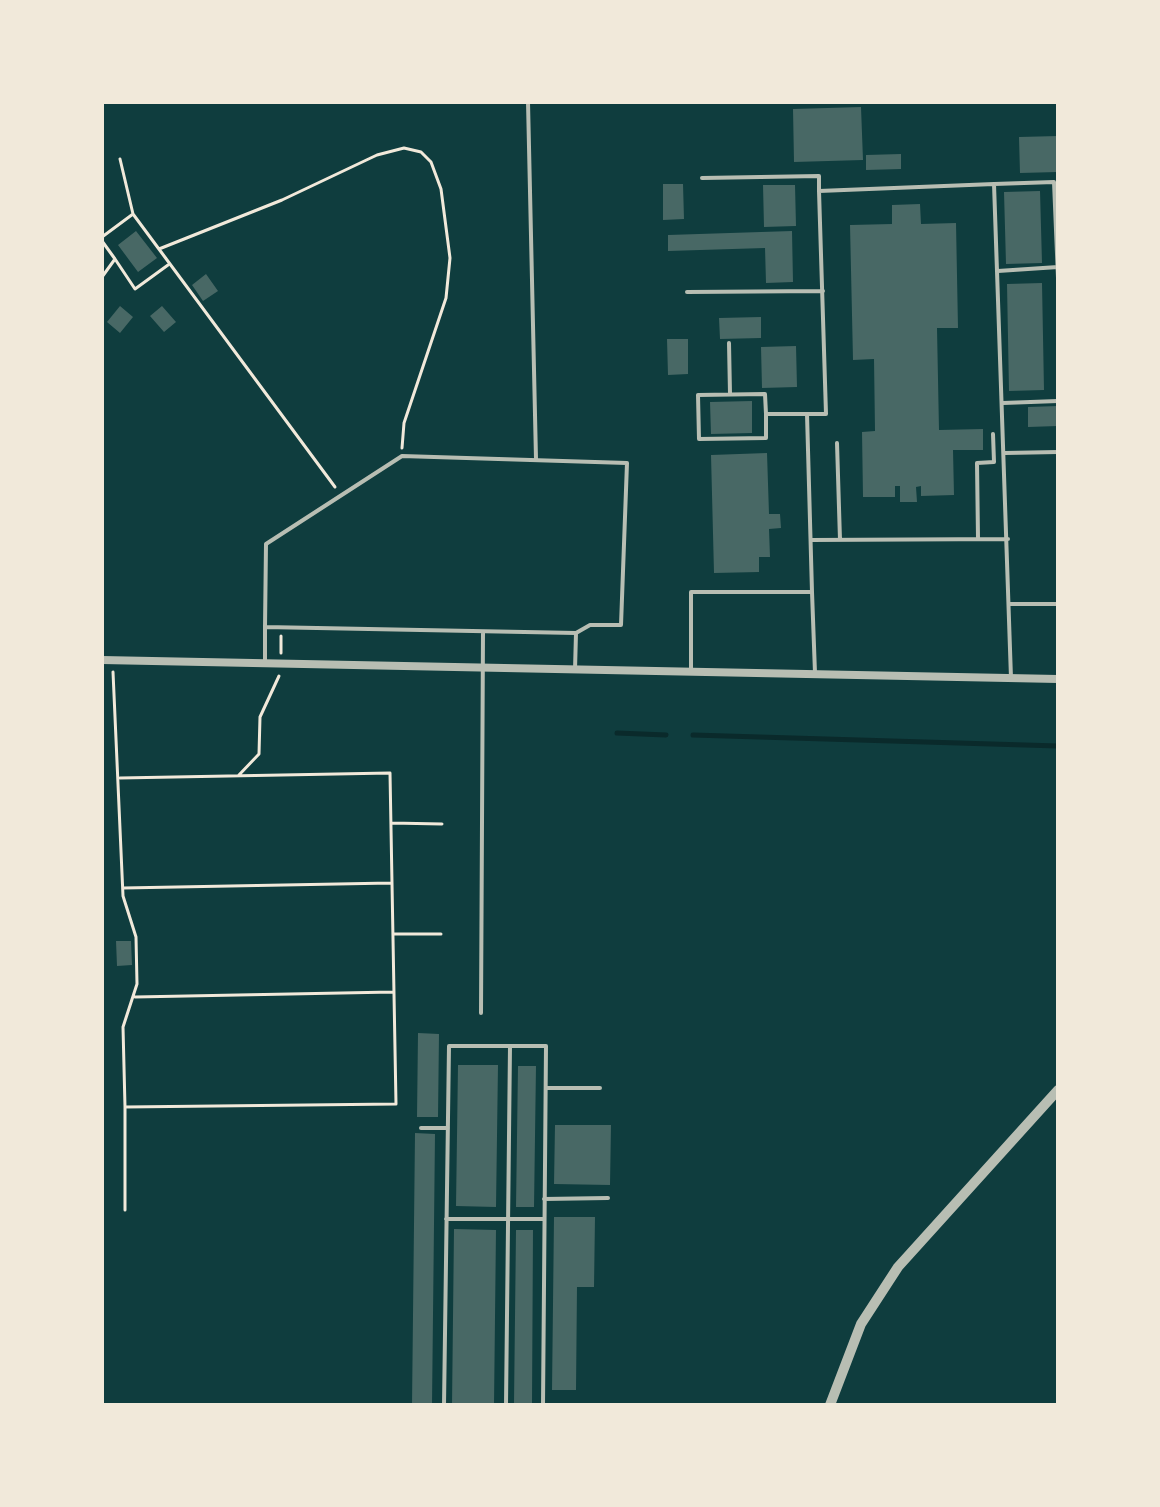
<!DOCTYPE html>
<html>
<head>
<meta charset="utf-8">
<style>
	body { margin:0 }
	#map { position:relative; width:1160px; height:1507px; overflow:hidden; background:#0f3d3e; font-family:Rubik,sans-serif }
	canvas { display:block }
	.frame { position:absolute; inset:0; border:104px solid #f1e9da; pointer-events:none }
</style>
</head>
<body>
<div id="map">
<canvas width="1160" height="1507"></canvas>
<div class="frame"></div>
</div>
<script>
const ctx = document.querySelector('canvas').getContext('2d');
ctx.lineJoin = 'round';
function shape(rows) {
  const path = new Path2D();
  for (const r of rows) {
    path.moveTo(r[0], r[1]);
    for (let i = 2; i < r.length; i += 2) path.lineTo(r[i], r[i + 1]);
  }
  return path;
}
function trace(path, color, width, dash) {
  ctx.strokeStyle = color;
  ctx.lineWidth = width;
  ctx.lineCap = dash ? 'butt' : 'round';
  ctx.setLineDash(dash || []);
  ctx.stroke(path);
}
function paint(path, color) {
  ctx.fillStyle = color;
  ctx.fill(path, 'evenodd');
}
const stream = shape([
	[617,733,666,735],
	[693,735,1058,746]
]);
const building = shape([
	[861,107,863,160,794,162,793,109],
	[1058,136,1058,172,1020,173,1019,137],
	[901,154,901,169,866,170,866,155],
	[663,184,683,184,684,219,663,220],
	[763,185,795,185,796,226,764,227],
	[1040,191,1042,263,1006,264,1004,192],
	[920,204,921,224,956,223,958,328,937,328,939,430,983,429,983,450,953,450,954,495,921,496,921,486,916,487,917,502,900,502,900,486,895,486,895,497,863,497,862,432,875,431,874,359,853,360,850,225,892,224,892,205],
	[136,231,157,258,138,272,118,245],
	[792,231,793,282,766,283,765,248,668,251,668,235],
	[206,274,218,291,203,301,192,285],
	[1042,283,1044,390,1009,391,1007,284],
	[120,306,133,317,120,333,107,322],
	[162,306,176,322,164,332,150,316],
	[761,317,761,338,720,339,719,318],
	[667,339,688,339,688,374,668,375],
	[796,346,797,387,762,388,761,347],
	[752,401,752,433,711,434,710,402],
	[1058,406,1058,426,1028,427,1028,407],
	[767,453,769,514,780,514,781,528,769,529,770,557,759,557,759,572,714,573,711,455],
	[116,941,131,941,132,965,117,966],
	[418,1033,439,1034,438,1117,417,1117],
	[458,1065,498,1065,496,1207,456,1206],
	[518,1066,536,1066,534,1207,516,1207],
	[555,1125,611,1125,610,1185,554,1184],
	[415,1133,435,1134,432,1405,412,1405],
	[554,1217,595,1217,594,1287,577,1287,576,1390,552,1390],
	[454,1229,496,1230,494,1405,452,1405],
	[516,1230,533,1230,532,1403,514,1403]
]);
const path = shape([
	[120,159,133,214,335,487],
	[102,237,133,214],
	[102,241,115,259,102,277],
	[159,249,282,200,377,155,404,148,421,152,431,162,441,189,450,258,446,298,404,423,402,448],
	[115,259,135,289,168,265],
	[281,653,281,636],
	[113,672,123,896,136,937,137,984,123,1027,125,1107],
	[238,776,259,754,260,717,279,676],
	[120,778,390,773,396,1104,125,1107,125,1210],
	[391,823,442,824],
	[123,888,391,883],
	[393,934,441,934],
	[135,997,393,992]
]);
const service = shape([
	[528,102,536,459],
	[702,178,819,176,819,191],
	[994,184,1054,182,1058,278],
	[998,271,1058,267],
	[687,292,823,291],
	[729,343,730,394],
	[1003,403,1058,401],
	[766,414,766,438,699,439,698,395,765,394,766,414,826,414,819,191,994,184,1011,678],
	[807,414,812,592],
	[837,443,840,540],
	[1005,453,1058,452],
	[978,538,977,463,994,462,993,434],
	[811,540,1008,539],
	[1010,604,1058,604],
	[265,663,265,627,266,544,402,456,627,463,621,625,590,625,576,633,265,627],
	[575,670,576,633],
	[691,670,691,592,812,592,815,673],
	[481,1013,483,632],
	[510,1046,546,1046,543,1405],
	[546,1088,600,1088],
	[421,1128,448,1128],
	[544,1199,608,1198],
	[446,1219,544,1219],
	[444,1405,449,1046,510,1046,506,1405]
]);
const minor = shape([
	[102,660,1058,679]
]);
const tertiary = shape([
	[830,1405,861,1324,898,1267,1058,1090]
]);
trace(stream, '#0a2a2b', 5);
paint(building, '#486865');
trace(path, '#f1e9da', 3);
trace(service, '#b8beb3', 4);
trace(minor, '#b8beb3', 8);
trace(tertiary, '#b8beb3', 10);
</script>
</body>
</html>
